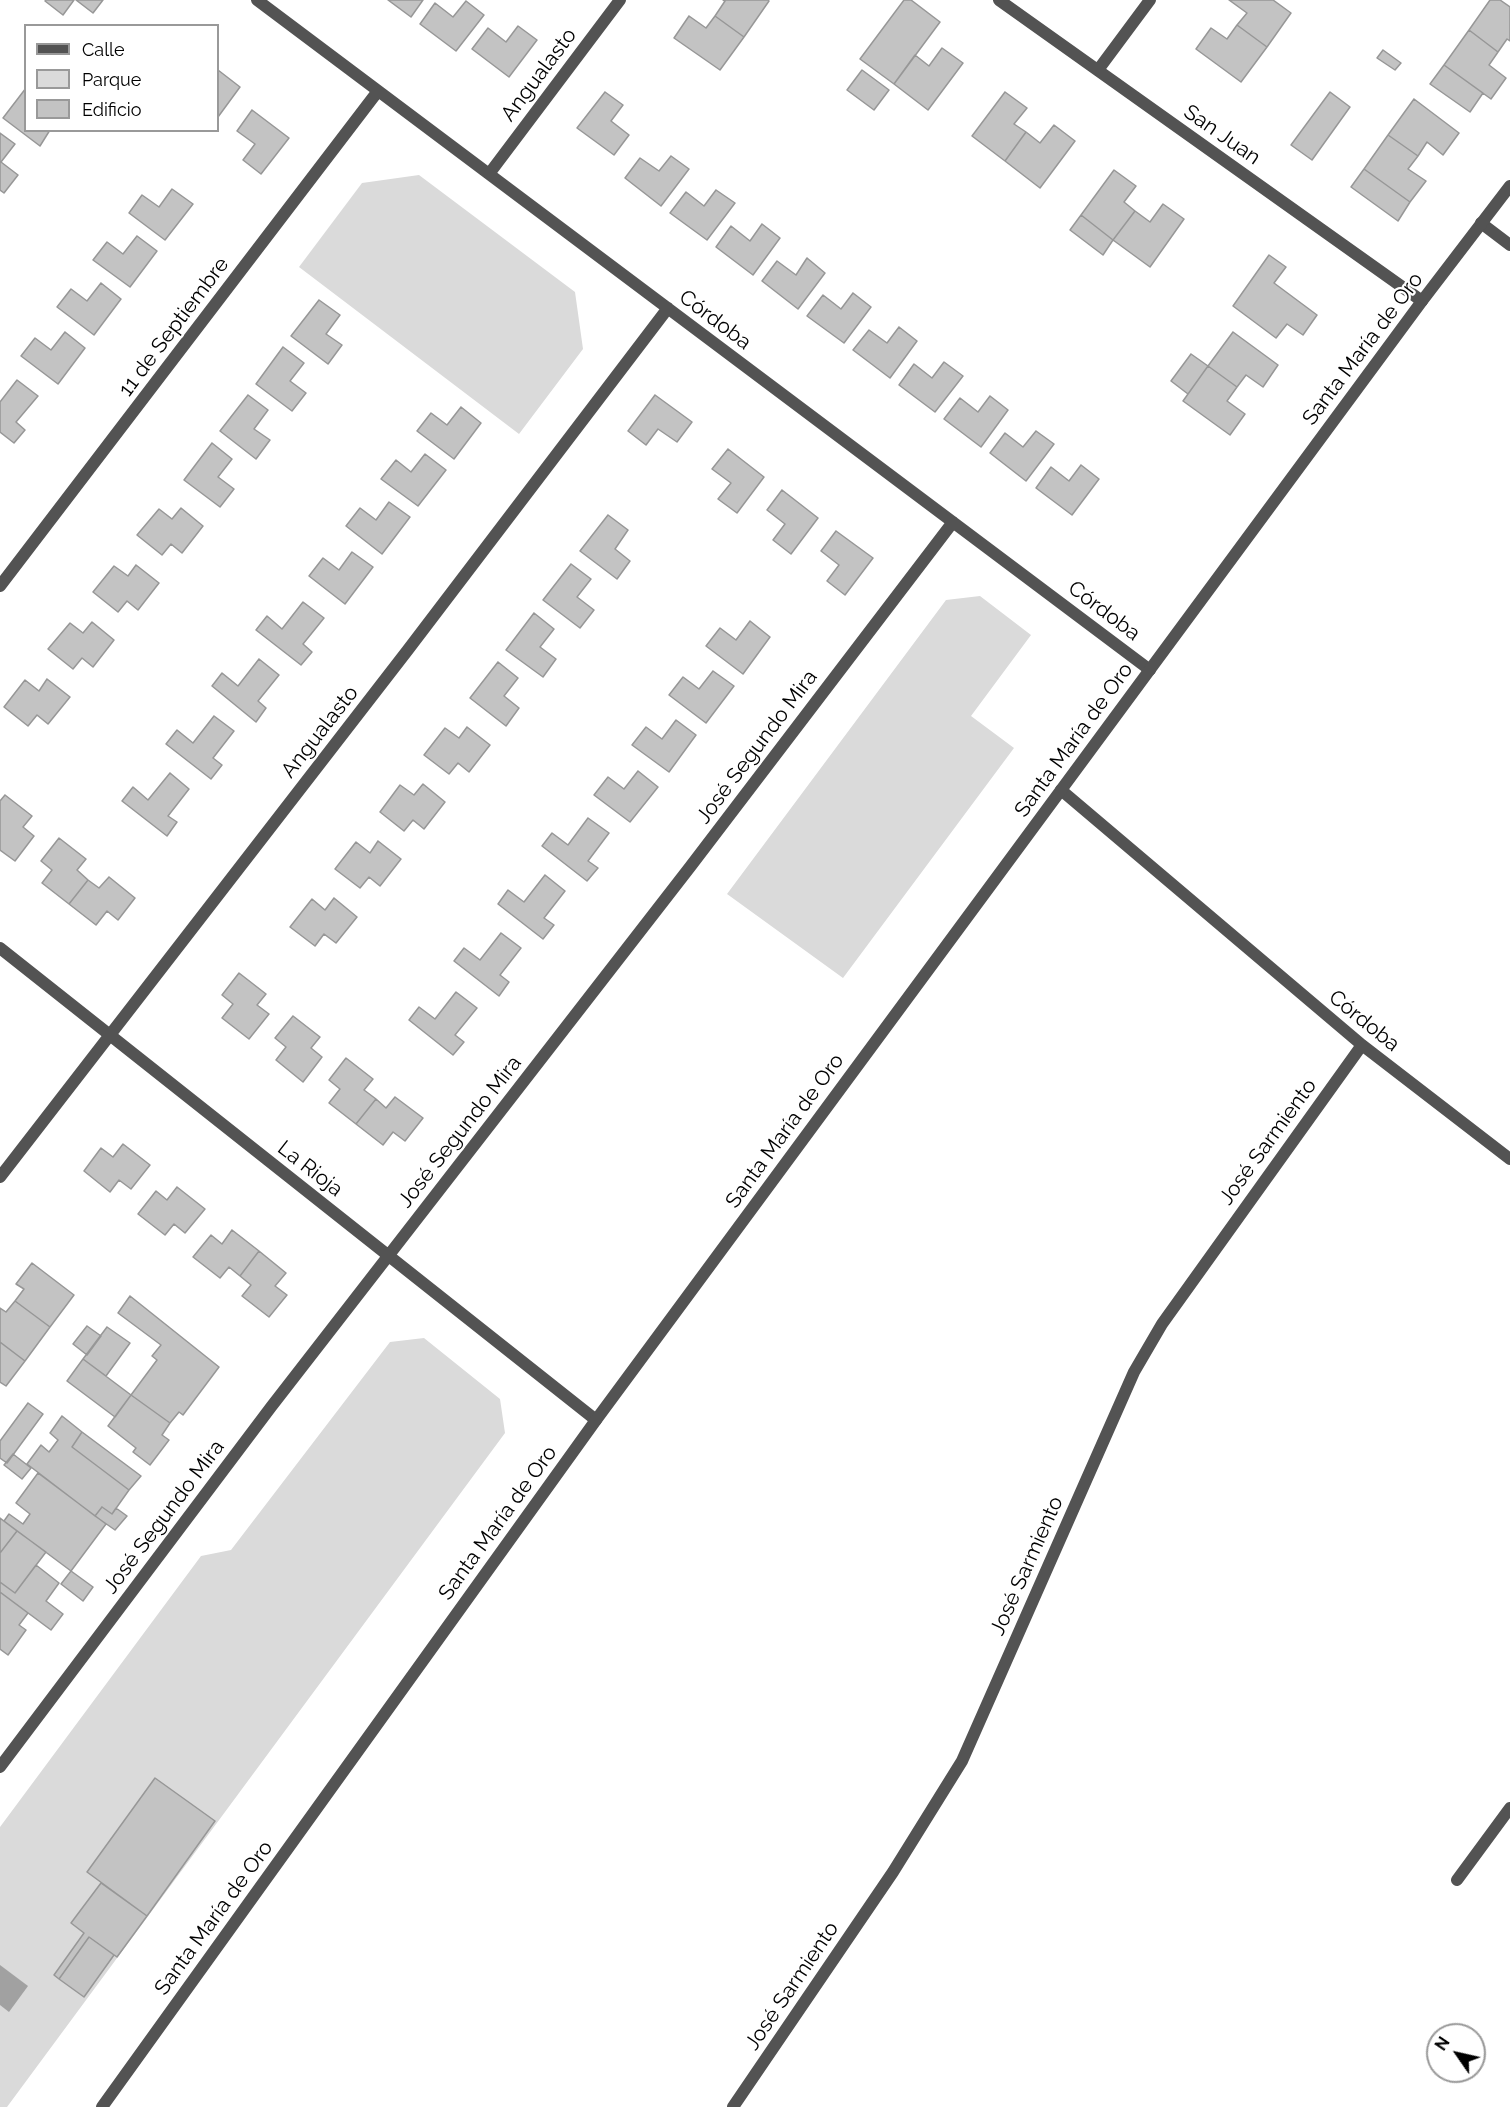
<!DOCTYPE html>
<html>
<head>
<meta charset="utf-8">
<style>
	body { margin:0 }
	#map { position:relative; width:1510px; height:2107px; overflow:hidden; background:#fff; font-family:Raleway,sans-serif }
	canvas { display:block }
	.legend { position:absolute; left:24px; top:24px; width:195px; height:108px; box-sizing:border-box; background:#fff; border:2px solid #999; margin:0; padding:8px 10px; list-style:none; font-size:18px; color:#000 }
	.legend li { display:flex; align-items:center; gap:12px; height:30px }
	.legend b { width:30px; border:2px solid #999 }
	.north { position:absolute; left:1426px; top:2023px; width:60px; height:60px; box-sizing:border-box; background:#fff; border:2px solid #999; border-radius:50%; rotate:304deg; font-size:16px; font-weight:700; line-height:24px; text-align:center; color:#000 }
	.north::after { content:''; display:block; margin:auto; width:21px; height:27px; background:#000; clip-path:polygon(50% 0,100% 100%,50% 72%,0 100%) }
</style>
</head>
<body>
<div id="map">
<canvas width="1510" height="2107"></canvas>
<ul class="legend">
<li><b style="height:8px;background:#535353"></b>Calle</li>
<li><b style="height:16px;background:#dadada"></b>Parque</li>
<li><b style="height:16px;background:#c3c3c3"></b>Edificio</li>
</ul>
<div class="north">N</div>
</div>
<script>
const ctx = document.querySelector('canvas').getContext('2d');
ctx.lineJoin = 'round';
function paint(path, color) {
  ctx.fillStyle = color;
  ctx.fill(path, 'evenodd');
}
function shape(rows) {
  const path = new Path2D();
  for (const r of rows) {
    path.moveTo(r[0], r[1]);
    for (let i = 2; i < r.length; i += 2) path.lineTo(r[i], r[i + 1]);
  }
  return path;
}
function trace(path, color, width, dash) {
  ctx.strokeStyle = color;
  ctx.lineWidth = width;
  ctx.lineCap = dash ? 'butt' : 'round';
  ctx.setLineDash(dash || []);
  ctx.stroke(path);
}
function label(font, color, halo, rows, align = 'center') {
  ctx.font = font + ' Raleway,sans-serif';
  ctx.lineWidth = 4.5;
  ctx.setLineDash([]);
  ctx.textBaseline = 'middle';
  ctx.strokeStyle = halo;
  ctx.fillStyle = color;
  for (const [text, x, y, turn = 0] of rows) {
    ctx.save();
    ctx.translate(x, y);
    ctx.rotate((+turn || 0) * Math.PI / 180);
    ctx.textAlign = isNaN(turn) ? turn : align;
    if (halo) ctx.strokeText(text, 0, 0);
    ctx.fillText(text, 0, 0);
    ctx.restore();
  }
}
const green = shape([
	[419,175,575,292,583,349,519,434,299,267,362,183],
	[980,596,1031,635,971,716,1014,748,843,978,727,894,946,600],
	[424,1338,500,1399,505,1433,7,2107,0,2107,0,1827,201,1556,231,1550,390,1342]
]);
const water = shape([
	[0,1965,28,1986,9,2012,0,2005]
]);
const building = shape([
	[46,0,74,0,63,15,45,1,46,0],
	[76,0,103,0,93,13,76,0],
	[388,0,423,0,411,17,388,0],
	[723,0,768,0,769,1,744,37,715,16,725,1,723,0],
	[904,0,911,0,940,22,894,84,860,59,904,0],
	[1229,0,1273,0,1291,13,1267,47,1237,25,1247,13,1229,0],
	[1490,0,1500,0,1510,7,1510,41,1507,39,1498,52,1469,30,1490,0],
	[466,1,484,15,456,51,420,24,435,3,453,17,466,1],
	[689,16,706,28,715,16,744,37,720,70,674,38,689,16],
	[1237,25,1267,47,1241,82,1196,49,1211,28,1227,39,1237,25],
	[518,26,537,40,509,77,472,49,488,28,506,42,518,26],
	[1469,30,1498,52,1489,65,1506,78,1491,99,1444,65,1469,30],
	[942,48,963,63,928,110,894,84,915,55,929,66,942,48],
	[1383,50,1401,63,1395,70,1377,58,1383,50],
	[1444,65,1483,93,1470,112,1430,84,1444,65],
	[218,70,240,87,218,117,218,70],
	[862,70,889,90,874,110,847,90,862,70],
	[26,88,26,130,50,130,40,146,3,118,26,88],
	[605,92,623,105,611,121,629,135,614,155,577,128,605,92],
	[1005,92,1027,108,1014,124,1026,132,1005,161,972,136,1005,92],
	[1330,92,1350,107,1312,160,1291,145,1330,92],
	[1414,99,1459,133,1443,155,1427,142,1418,156,1388,135,1414,99],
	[252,110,289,138,261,174,243,160,255,144,237,131,252,110],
	[1054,125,1075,141,1040,188,1005,161,1026,132,1040,143,1054,125],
	[0,133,15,144,1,162,18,175,4,193,0,190,0,133],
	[1388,135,1418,156,1408,169,1426,181,1410,202,1364,169,1388,135],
	[671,156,689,169,661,206,625,178,640,158,659,171,671,156],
	[1364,169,1410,202,1398,221,1351,187,1364,169],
	[1114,170,1136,186,1124,202,1135,211,1113,240,1081,215,1114,170],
	[172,189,193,204,165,240,129,213,142,195,159,207,172,189],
	[716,190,735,203,707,240,670,213,686,192,704,206,716,190],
	[1163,204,1184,219,1150,267,1113,240,1135,211,1150,222,1163,204],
	[1081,215,1113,240,1103,255,1070,230,1081,215],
	[762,224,780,238,753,275,716,247,731,226,750,241,762,224],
	[137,236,157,251,130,287,93,260,107,242,123,254,137,236],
	[1269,255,1286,267,1274,283,1317,315,1303,335,1287,324,1276,338,1233,306,1269,255],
	[807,258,825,273,798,309,762,281,777,261,796,275,807,258],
	[101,283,121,299,94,335,57,307,71,289,87,301,101,283],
	[853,293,871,307,844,343,807,316,823,295,841,309,853,293],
	[319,300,340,315,326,334,342,345,328,364,291,336,319,300],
	[899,327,917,341,890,378,853,350,869,330,887,343,899,327],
	[65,332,85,348,58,384,21,356,35,338,51,350,65,332],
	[1233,332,1278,365,1263,387,1246,375,1237,387,1208,366,1233,332],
	[283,347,304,363,290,381,306,393,292,411,256,384,283,347],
	[1191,354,1208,366,1188,394,1171,381,1191,354],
	[944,362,963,376,935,412,899,385,914,364,932,378,944,362],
	[1208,366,1237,387,1227,401,1245,414,1230,435,1183,401,1208,366],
	[17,380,38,396,16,422,25,430,14,443,0,432,0,402,17,380],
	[248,395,268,410,254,429,270,440,256,459,220,431,248,395],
	[655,395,692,422,677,442,658,429,646,445,628,431,655,395],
	[990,396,1008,410,981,447,944,419,960,398,978,412,990,396],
	[461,407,481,423,454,459,417,431,431,413,447,425,461,407],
	[1036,431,1054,444,1026,481,990,453,1005,433,1023,447,1036,431],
	[212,443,232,459,218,477,234,489,220,507,184,480,212,443],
	[728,449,764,477,737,513,718,499,731,483,712,469,728,449],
	[425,454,446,470,418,506,381,479,396,460,411,472,425,454],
	[1081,465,1099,479,1072,515,1036,488,1051,467,1069,481,1081,465],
	[782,490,818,518,791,554,773,540,785,524,767,510,782,490],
	[389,502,410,517,382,554,346,526,360,508,376,520,389,502],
	[181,508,203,526,182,553,171,544,162,555,137,535,159,509,172,519,181,508],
	[608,515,628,530,615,549,630,561,617,579,580,551,608,515],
	[836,531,873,558,845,595,827,581,839,565,821,551,836,531],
	[352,552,373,567,345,604,309,576,323,558,339,570,352,552],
	[571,564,591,579,577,597,594,610,580,628,543,600,571,564],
	[136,565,159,583,138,610,127,601,118,612,93,592,114,566,128,576,136,565],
	[303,602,324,618,303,644,312,652,301,665,256,630,267,616,282,629,303,602],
	[534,613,554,629,540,647,556,659,543,677,506,650,534,613],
	[750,621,770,637,743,674,706,646,720,628,736,640,750,621],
	[92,622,114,640,93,667,82,658,73,669,48,649,70,623,83,633,92,622],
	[259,659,279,675,258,701,266,708,256,722,212,686,222,673,238,686,259,659],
	[498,662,518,678,504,696,519,708,506,726,470,698,498,662],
	[713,671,734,686,706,723,669,695,683,677,699,689,713,671],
	[47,679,70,697,48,724,37,715,28,726,4,707,25,680,39,691,47,679],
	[214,716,234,731,213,758,222,765,211,779,166,744,177,730,193,743,214,716],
	[676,720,696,735,669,772,632,745,646,727,662,739,676,720],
	[467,727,490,745,469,772,458,763,449,774,424,755,445,728,459,738,467,727],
	[638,771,658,787,630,822,594,795,608,777,624,789,638,771],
	[170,773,189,789,168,816,177,822,167,836,122,801,133,787,148,800,170,773],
	[423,784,445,802,424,829,413,820,404,831,380,812,400,785,414,795,423,784],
	[5,795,32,816,23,827,34,836,15,861,0,850,0,801,5,795],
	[588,818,609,833,588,861,598,868,587,881,542,846,552,833,568,845,588,818],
	[59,838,86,859,77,870,88,880,69,904,42,883,52,870,41,861,59,838],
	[378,841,401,859,380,886,369,877,360,888,335,869,356,842,370,853,378,841],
	[545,875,565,891,544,918,554,925,543,939,498,904,508,890,524,902,545,875],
	[109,877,135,898,118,920,107,911,96,925,69,904,88,880,99,888,109,877],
	[334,898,357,917,336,943,324,934,315,946,290,927,312,899,325,910,334,898],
	[501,933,521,948,500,975,509,982,499,996,454,961,464,948,480,960,501,933],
	[239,973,266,994,257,1005,269,1014,249,1039,222,1018,233,1004,222,995,239,973],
	[456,992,477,1008,455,1035,464,1042,453,1055,409,1020,419,1007,435,1019,456,992],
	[293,1016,320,1037,311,1048,322,1057,303,1082,276,1060,286,1047,275,1038,293,1016],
	[346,1058,373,1079,364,1090,376,1099,356,1124,329,1103,340,1089,329,1080,346,1058],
	[395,1097,423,1118,405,1141,393,1132,383,1145,356,1124,376,1099,386,1108,395,1097],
	[123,1144,150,1165,131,1189,119,1180,110,1192,84,1171,101,1148,113,1157,123,1144],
	[177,1187,205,1209,185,1233,174,1224,165,1235,138,1214,156,1191,167,1200,177,1187],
	[232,1230,259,1251,240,1276,229,1267,220,1278,193,1257,211,1235,222,1244,232,1230],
	[259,1251,286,1273,275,1286,287,1295,269,1317,242,1296,251,1285,240,1276,259,1251],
	[32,1263,74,1295,50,1327,15,1301,24,1289,16,1284,32,1263],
	[130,1296,219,1367,183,1415,179,1412,170,1423,131,1395,157,1360,152,1356,161,1345,118,1313,130,1296],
	[15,1301,50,1327,25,1361,0,1342,0,1308,6,1312,15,1301],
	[87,1326,101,1336,87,1355,73,1344,87,1326],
	[107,1327,130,1343,106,1376,83,1359,107,1327],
	[0,1342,25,1361,6,1386,0,1382,0,1342],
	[83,1359,131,1395,115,1417,67,1381,83,1359],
	[131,1395,170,1423,162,1435,169,1440,150,1465,133,1452,136,1448,108,1426,131,1395],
	[28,1403,43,1414,7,1463,0,1458,0,1441,28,1403],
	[62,1416,82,1432,72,1447,129,1490,112,1514,102,1507,95,1516,27,1464,41,1445,49,1452,58,1440,50,1433,62,1416],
	[82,1432,141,1476,129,1490,72,1447,82,1432],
	[13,1454,31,1468,22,1479,4,1465,13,1454],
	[38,1473,106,1524,71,1571,4,1521,9,1514,23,1524,30,1514,16,1503,38,1473],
	[102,1507,112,1514,116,1508,127,1516,115,1530,95,1516,102,1507],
	[0,1518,17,1531,0,1553,0,1518],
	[17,1531,46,1552,15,1593,0,1582,0,1553,17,1531],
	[36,1565,59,1583,46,1601,63,1614,51,1630,0,1592,0,1582,15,1593,36,1565],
	[71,1571,93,1587,83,1601,61,1584,71,1571],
	[0,1592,28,1613,19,1625,26,1630,8,1655,0,1649,0,1592],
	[155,1778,215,1821,147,1916,87,1872,155,1778],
	[101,1883,147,1916,117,1957,89,1937,59,1979,54,1975,84,1933,71,1923,101,1883],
	[89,1937,114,1955,84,1997,59,1979,89,1937]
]);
const minor = shape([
	[257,0,1150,670],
	[999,0,1422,301],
	[1098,70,1150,0],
	[489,174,620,0],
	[1481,223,1510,245],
	[0,586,378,91],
	[1061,790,1362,1045,1510,1159],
	[0,948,596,1420],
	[0,1177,407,651,668,308],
	[0,1767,271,1407,690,867,953,522],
	[1457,1880,1510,1808],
	[733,2107,893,1872,962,1761,1134,1372,1162,1324,1362,1045]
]);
const tertiary = shape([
	[102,2107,596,1420,1422,301,1510,186]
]);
const streetNames = [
	["Angualasto",539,75,-53],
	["San Juan",1222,135,35],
	["Córdoba",715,320,37],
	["11 de Septiembre",174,327,-53],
	["Santa María de Oro",1363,349,-53],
	["Córdoba",1104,611,37],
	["Angualasto",320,732,-52],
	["Santa María de Oro",1074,740,-54],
	["José Segundo Mira",757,747,-53],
	["Córdoba",1364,1021,39],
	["Santa María de Oro",785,1131,-54],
	["José Segundo Mira",460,1132,-52],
	["José Sarmiento",1268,1142,-54],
	["La Rioja",310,1169,38],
	["José Segundo Mira",164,1517,-53],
	["Santa María de Oro",498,1523,-54],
	["José Sarmiento",1027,1566,-66],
	["Santa María de Oro",214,1918,-54],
	["José Sarmiento",792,1986,-56]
];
paint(green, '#dadada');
paint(water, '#a1a1a1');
paint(building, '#c3c3c3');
trace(building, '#979797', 1.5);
trace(minor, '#535353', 12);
trace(tertiary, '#535353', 12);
label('21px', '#000', '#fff', streetNames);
</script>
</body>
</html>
